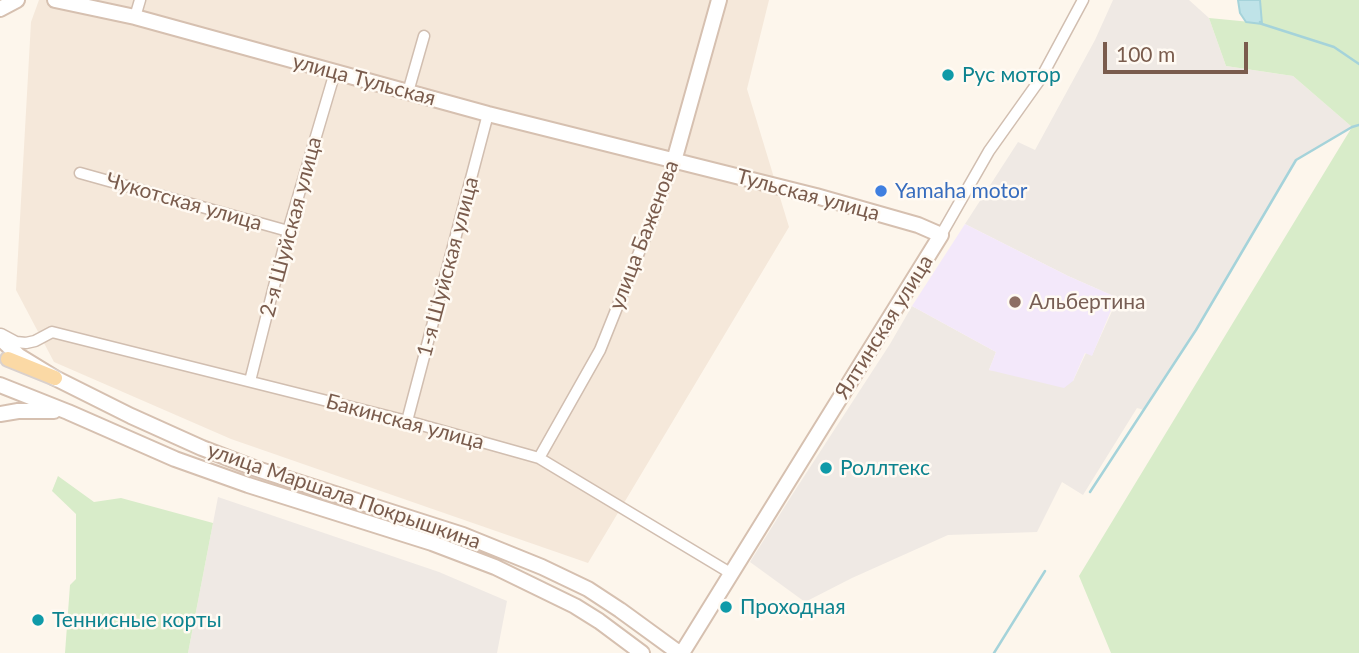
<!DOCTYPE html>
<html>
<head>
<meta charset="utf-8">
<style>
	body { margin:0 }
	#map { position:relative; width:1359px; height:653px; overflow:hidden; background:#fdf6ec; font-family:Lato,sans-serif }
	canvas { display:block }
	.scale { position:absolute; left:1103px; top:42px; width:145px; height:32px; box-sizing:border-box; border:4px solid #7a5c4d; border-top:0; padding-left:9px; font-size:21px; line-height:24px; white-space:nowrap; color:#7a5c4d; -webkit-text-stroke:5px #fffaf3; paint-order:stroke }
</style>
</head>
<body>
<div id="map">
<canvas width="1359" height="653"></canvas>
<div class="scale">100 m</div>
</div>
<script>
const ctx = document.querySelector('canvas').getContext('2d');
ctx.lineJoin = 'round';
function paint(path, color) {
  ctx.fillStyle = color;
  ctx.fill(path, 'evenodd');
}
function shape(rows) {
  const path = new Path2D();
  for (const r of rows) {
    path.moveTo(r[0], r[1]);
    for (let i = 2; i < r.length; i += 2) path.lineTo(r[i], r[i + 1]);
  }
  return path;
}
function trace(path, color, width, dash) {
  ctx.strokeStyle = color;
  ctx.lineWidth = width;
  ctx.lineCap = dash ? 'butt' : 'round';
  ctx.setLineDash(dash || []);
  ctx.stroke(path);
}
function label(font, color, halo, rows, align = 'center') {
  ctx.font = font + ' Lato,sans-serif';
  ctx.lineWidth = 5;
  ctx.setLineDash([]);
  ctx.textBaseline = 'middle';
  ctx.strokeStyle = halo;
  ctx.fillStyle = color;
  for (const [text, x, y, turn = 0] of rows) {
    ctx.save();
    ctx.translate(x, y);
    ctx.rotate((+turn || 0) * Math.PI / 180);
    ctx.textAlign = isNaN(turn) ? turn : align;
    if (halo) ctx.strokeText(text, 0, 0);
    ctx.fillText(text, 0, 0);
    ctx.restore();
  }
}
const residential = shape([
	[39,0,769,0,747,89,789,227,588,563,231,439,54,362,16,290,31,22]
]);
const industrial = shape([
	[1113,0,1189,0,1209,18,1226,66,1293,76,1352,127,1296,160,1196,330,1144,410,1137,408,1083,495,1062,482,1037,532,948,535,852,578,805,602,750,562,792,495,890,344,912,306,996,352,989,370,1073,381,1086,353,1092,355,1118,298,1068,276,965,224,1018,142,1035,150,1095,40],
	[218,497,439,572,507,601,497,653,188,653]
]);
const education = shape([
	[965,224,1068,276,1118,298,1112,308,1092,356,1085,353,1073,381,1064,388,989,370,996,352,912,306]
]);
const green = shape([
	[1260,0,1359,0,1359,653,1111,653,1079,576,1352,127,1293,76,1226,66,1209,18,1261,23],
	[58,476,94,502,121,498,213,523,188,653,65,653,70,585,76,579,76,514,52,491]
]);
const water = shape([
	[1238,0,1260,0,1262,24,1246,22,1240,13,1238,0]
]);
const stream = shape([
	[1260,22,1262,24,1334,47,1359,64],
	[1090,492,1196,330,1296,160,1352,127,1359,125],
	[994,653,1045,571]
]);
const street = shape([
	[135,17,140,0],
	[408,92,424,36],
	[80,173,288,231],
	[941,235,989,151,1041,78,1083,0],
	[1,334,16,342,26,343,35,341,52,332,407,421,539,458,732,574],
	[250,381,288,231,335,72],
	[407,421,488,114],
	[539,458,600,350,656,210,674,161]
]);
const secondary = shape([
	[55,0,135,17,488,114,816,196,918,225,941,235,682,653],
	[0,9,17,0],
	[674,161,719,0],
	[0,338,19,356,55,378,131,416,202,448,254,468,463,535,542,567,588,589,620,610,679,653],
	[0,385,68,412,175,459,248,485,432,543,495,567,575,606,599,621,642,653],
	[0,414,18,411,54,411]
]);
const primary = shape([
	[8,359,55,378]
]);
const markers = [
	[948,75,7,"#0f9aa8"],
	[881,191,7,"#3f7fe0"],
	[1015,302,7,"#8d6e63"],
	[826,468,7,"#0f9aa8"],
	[726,607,7,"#0f9aa8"],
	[38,620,7,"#0f9aa8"]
];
const cultureNames = [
	["Рус мотор",962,75],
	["Роллтекс",840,468],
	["Проходная",740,607],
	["Теннисные корты",52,620]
];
const streetNames = [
	["улица Тульская",364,80,15],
	["Тульская улица",808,195,15],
	["Чукотская улица",184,202,16],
	["2-я Шуйская улица",291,227,-75],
	["улица Баженова",644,235,-69],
	["1-я Шуйская улица",448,267,-75],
	["Ялтинская улица",884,327,-58],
	["Бакинская улица",405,422,15],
	["улица Маршала Покрышкина",344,496,19]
];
const shopNames = [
	["Yamaha motor",895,191]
];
const educationNames = [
	["Альбертина",1029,302]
];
paint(residential, '#f5e8da');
paint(industrial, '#efe9e4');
paint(education, '#f3e8fa');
paint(green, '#d8ecc9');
paint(water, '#bfe3e8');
trace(water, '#a5d3da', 2);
trace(stream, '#a5d3da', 2.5);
trace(street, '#d1beb0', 13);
trace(secondary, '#d6c0b0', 18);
trace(primary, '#dad1cd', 18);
trace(street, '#fff', 10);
trace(secondary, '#fff', 14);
trace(primary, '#fbd9a5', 14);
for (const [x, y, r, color] of markers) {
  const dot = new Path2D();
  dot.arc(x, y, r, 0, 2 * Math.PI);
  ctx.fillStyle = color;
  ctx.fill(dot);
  trace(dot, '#fffaf3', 2.5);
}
label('21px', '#0d838f', '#fffaf3', cultureNames, 'left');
label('21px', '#7a5c4d', '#fffaf3', streetNames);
label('21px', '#366cbe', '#fffaf3', shopNames, 'left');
label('21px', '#785e54', '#fffaf3', educationNames, 'left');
</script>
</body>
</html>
